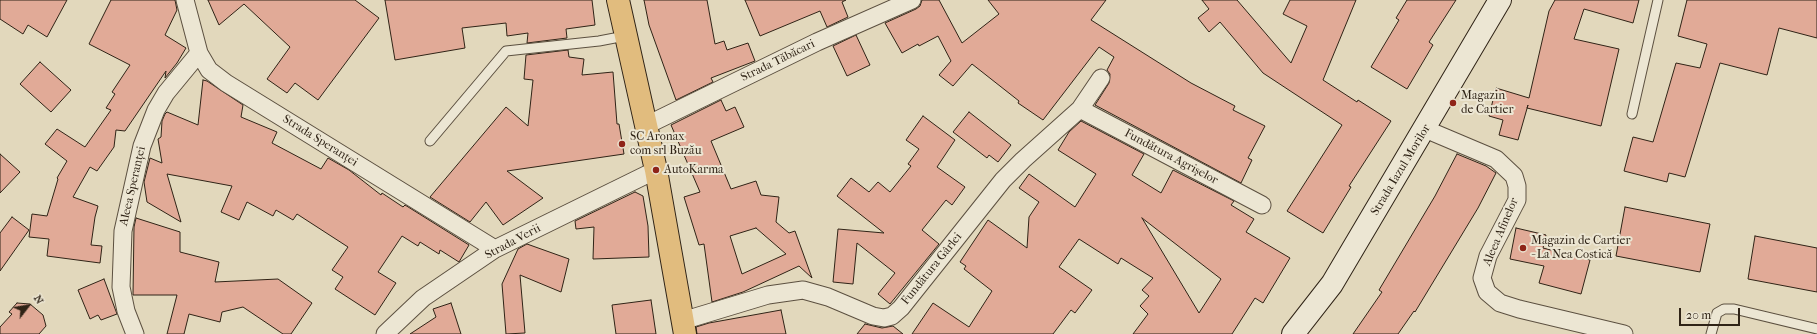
<!DOCTYPE html>
<html>
<head>
<meta charset="utf-8">
<style>
	body { margin:0 }
	#map { position:relative; width:1817px; height:334px; overflow:hidden; background:#e2d8bc; font-family:"IM FELL French Canon",serif }
	canvas { display:block }
	.north { position:absolute; left:8px; top:286px; width:40px; height:40px; -webkit-text-stroke:3px #ece6d3; paint-order:stroke; rotate:59deg; font-size:11px; font-weight:700; line-height:16px; text-align:center; color:#2f2316 }
	.north::after { content:''; display:block; margin:auto; width:14px; height:18px; background:#2f2316; clip-path:polygon(50% 0,100% 100%,50% 72%,0 100%) }
	.scale { position:absolute; left:1679px; top:308px; width:61px; height:18px; box-sizing:border-box; border:2px solid #2f2316; border-top:0; padding-left:5px; font-size:12px; line-height:14px; white-space:nowrap; color:#2f2316; -webkit-text-stroke:3px #ece6d3; paint-order:stroke }
</style>
</head>
<body>
<div id="map">
<canvas width="1817" height="334"></canvas>
<div class="north">N</div>
<div class="scale">20 m</div>
</div>
<script>
const ctx = document.querySelector('canvas').getContext('2d');
ctx.lineJoin = 'round';
function paint(path, color) {
  ctx.fillStyle = color;
  ctx.fill(path, 'evenodd');
}
function shape(rows) {
  const path = new Path2D();
  for (const r of rows) {
    path.moveTo(r[0], r[1]);
    for (let i = 2; i < r.length; i += 2) path.lineTo(r[i], r[i + 1]);
  }
  return path;
}
function trace(path, color, width, dash) {
  ctx.strokeStyle = color;
  ctx.lineWidth = width;
  ctx.lineCap = dash ? 'butt' : 'round';
  ctx.setLineDash(dash || []);
  ctx.stroke(path);
}
function label(font, color, halo, rows, align = 'center') {
  ctx.font = font + ' "IM FELL French Canon",serif';
  ctx.lineWidth = 4;
  ctx.setLineDash([]);
  ctx.textBaseline = 'middle';
  ctx.strokeStyle = halo;
  ctx.fillStyle = color;
  for (const [text, x, y, turn = 0] of rows) {
    ctx.save();
    ctx.translate(x, y);
    ctx.rotate((+turn || 0) * Math.PI / 180);
    ctx.textAlign = isNaN(turn) ? turn : align;
    if (halo) ctx.strokeText(text, 0, 0);
    ctx.fillText(text, 0, 0);
    ctx.restore();
  }
}
const building = shape([
	[0,0,67,0,47,37,28,25,23,34,0,19,0,0],
	[111,0,175,0,177,10,165,35,186,48,177,63,165,78,166,71,125,131,116,130,114,147,97,171,90,167,73,197,98,206,95,217,91,245,102,246,100,263,47,256,49,239,29,237,32,214,47,216,58,179,57,178,67,161,45,144,57,129,85,147,111,110,106,108,115,94,112,92,130,65,89,44,111,0],
	[208,0,355,0,379,18,318,100,295,83,287,93,267,79,290,47,244,4,219,25,208,0],
	[385,0,592,0,595,25,566,29,567,38,527,43,528,33,507,36,506,23,462,28,465,48,395,60,385,0],
	[644,0,707,0,715,44,724,41,727,50,748,43,755,61,711,78,713,82,676,100,649,25,644,0],
	[745,0,846,0,842,2,848,17,827,27,820,11,760,36,745,0],
	[922,0,939,0,962,43,999,14,988,0,1106,0,1091,20,1191,83,1235,106,1233,110,1265,126,1248,158,1252,160,1241,183,1095,105,1109,83,1110,74,1107,70,1114,57,1099,47,1043,120,1018,103,1019,101,972,64,953,86,939,75,951,61,938,36,919,46,918,44,902,53,885,23,916,9,920,6,922,0],
	[1202,0,1237,0,1291,63,1307,26,1283,14,1290,0,1356,0,1323,80,1357,102,1358,100,1391,121,1349,186,1351,187,1323,233,1287,211,1342,125,1263,73,1220,22,1209,32,1198,18,1209,9,1202,0],
	[1407,0,1456,0,1429,42,1433,45,1407,89,1371,67,1399,20,1396,18,1407,0],
	[1555,0,1639,0,1633,23,1584,9,1574,39,1619,49,1601,126,1527,108,1528,105,1518,140,1499,135,1503,120,1489,116,1496,88,1529,98,1549,11,1555,0],
	[1687,0,1817,0,1817,38,1779,28,1767,75,1720,63,1685,177,1669,173,1667,182,1624,171,1633,137,1653,142,1676,63,1700,68,1707,44,1678,36,1687,0],
	[856,35,870,65,847,76,833,46,856,35],
	[568,50,569,57,584,59,582,75,613,72,617,124,619,124,624,154,507,171,543,198,503,225,486,202,470,222,430,197,506,107,528,126,533,80,524,79,526,55,568,50],
	[40,62,71,90,51,112,20,84,40,62],
	[203,80,207,81,243,105,241,117,277,132,272,143,321,169,328,158,349,170,381,195,382,193,403,207,405,205,469,245,459,262,440,250,439,254,420,242,418,246,402,236,378,272,396,283,375,315,335,289,343,277,332,270,348,247,297,214,293,220,276,210,273,216,247,202,239,220,221,212,232,186,167,174,181,222,147,202,144,182,150,158,162,163,158,139,161,137,162,121,165,114,167,112,198,125,203,80],
	[721,100,726,111,735,107,744,127,711,141,731,189,756,181,761,195,779,197,776,222,789,233,795,231,812,278,799,266,743,292,712,302,704,244,699,245,684,197,700,192,671,125,721,100],
	[756,228,786,254,742,274,730,236,756,228],
	[969,112,1011,145,998,162,989,155,987,158,953,132,969,112],
	[923,116,955,140,937,167,965,187,952,205,946,200,922,230,939,244,890,304,878,294,895,273,857,243,853,284,833,282,838,229,884,233,837,196,851,178,869,192,878,182,890,192,911,166,908,164,919,149,906,140,923,116],
	[1081,121,1144,154,1132,175,1161,193,1173,170,1234,201,1231,205,1254,219,1246,232,1290,258,1263,303,1255,298,1232,334,1133,334,1148,314,1140,306,1149,296,1142,290,1153,278,1121,258,1118,264,1079,239,1059,267,1092,290,1075,313,1071,310,1053,334,912,334,933,303,969,327,992,291,964,269,966,266,960,262,988,220,1027,248,1029,217,1039,202,1019,188,1029,174,1075,207,1096,174,1058,150,1069,132,1081,121],
	[1142,218,1221,279,1199,313,1142,218],
	[0,154,20,172,0,193,0,154],
	[1457,154,1486,166,1496,173,1478,208,1415,312,1414,311,1398,334,1353,334,1382,292,1379,290,1435,196,1457,154],
	[635,192,643,196,648,226,649,257,593,259,594,227,576,229,575,221,635,192],
	[1625,207,1710,224,1700,272,1616,256,1625,207],
	[12,217,29,230,0,271,0,233,12,217],
	[136,218,180,232,180,252,219,262,215,282,278,279,312,303,291,334,283,334,243,307,222,312,220,322,189,314,184,334,167,334,177,295,133,295,134,227,136,218],
	[1516,228,1546,235,1543,248,1590,260,1581,294,1539,283,1544,266,1510,259,1516,228],
	[1755,236,1817,248,1817,292,1748,279,1755,236],
	[527,244,569,259,561,292,520,275,525,333,506,334,502,284,518,249,527,244],
	[104,279,117,314,101,320,98,315,90,319,78,290,104,279],
	[651,300,656,334,616,334,612,305,651,300],
	[17,303,30,304,43,315,46,326,39,334,0,334,0,327,12,314,9,312,17,303],
	[451,303,461,334,410,334,436,317,433,309,451,303],
	[781,310,786,334,697,334,696,327,709,323,781,310],
	[865,324,882,328,893,326,903,334,857,334,865,324]
]);
const lane = shape([
	[1632,114,1658,0],
	[430,141,506,51,599,41,625,36],
	[1711,334,1717,313,1724,309,1734,309,1817,329]
]);
const street = shape([
	[185,0,199,53,209,70,226,83,495,249],
	[1080,109,1262,205],
	[645,126,817,42,912,0],
	[1425,129,1496,159,1514,176,1517,186,1517,200,1488,256,1482,278,1487,292,1500,303,1519,309,1624,334],
	[682,321,768,295,803,290,828,297,873,316,884,318,892,316,901,308,1003,180,1023,160,1080,109,1101,78],
	[135,334,126,311,121,287,123,231,142,146,156,110,166,93,199,53],
	[385,334,423,298,495,249,656,170]
]);
const secondary = shape([
	[1293,334,1332,284,1500,0]
]);
const primary = shape([
	[618,0,656,170,685,334]
]);
const markers = [
	[1453,103,4,"#8f2418"],
	[622,144,4,"#8f2418"],
	[656,170,4,"#8f2418"],
	[1523,248,4,"#8f2418"]
];
const streetNames = [
	["Strada Tăbăcari",778,61,-26],
	["Strada Speranței",320,141,32],
	["Fundătura Agrișelor",1171,157,28],
	["Strada Iazul Morilor",1401,170,-59],
	["Aleea Speranței",133,186,-77],
	["Aleea Afinelor",1501,232,-67],
	["Strada Verii",513,242,-28],
	["Fundătura Gârlei",932,269,-51]
];
const poiNames = [
	["Magazin",1461,96],
	["de Cartier",1461,110],
	["SC Aronax",630,137],
	["com srl Buzău",630,151],
	["AutoKarma",664,170],
	["Magazin de Cartier",1531,241],
	["- La Nea Costică",1531,255]
];
paint(building, '#e1aa97');
trace(building, '#2f2316', 1);
trace(lane, '#5c5040', 11);
trace(street, '#5c5040', 19);
trace(secondary, '#2f2316', 24);
trace(primary, '#2f2316', 24);
trace(lane, '#ece6d3', 9);
trace(street, '#ece6d3', 17);
trace(secondary, '#ece6d3', 22);
trace(primary, '#e1bc7e', 22);
for (const [x, y, r, color] of markers) {
  const dot = new Path2D();
  dot.arc(x, y, r, 0, 2 * Math.PI);
  ctx.fillStyle = color;
  ctx.fill(dot);
  trace(dot, '#ece6d3', 1.5);
}
label('12px', '#2f2316', '#ece6d3', streetNames);
label('12px', '#2f2316', '#ece6d3', poiNames, 'left');
</script>
</body>
</html>
